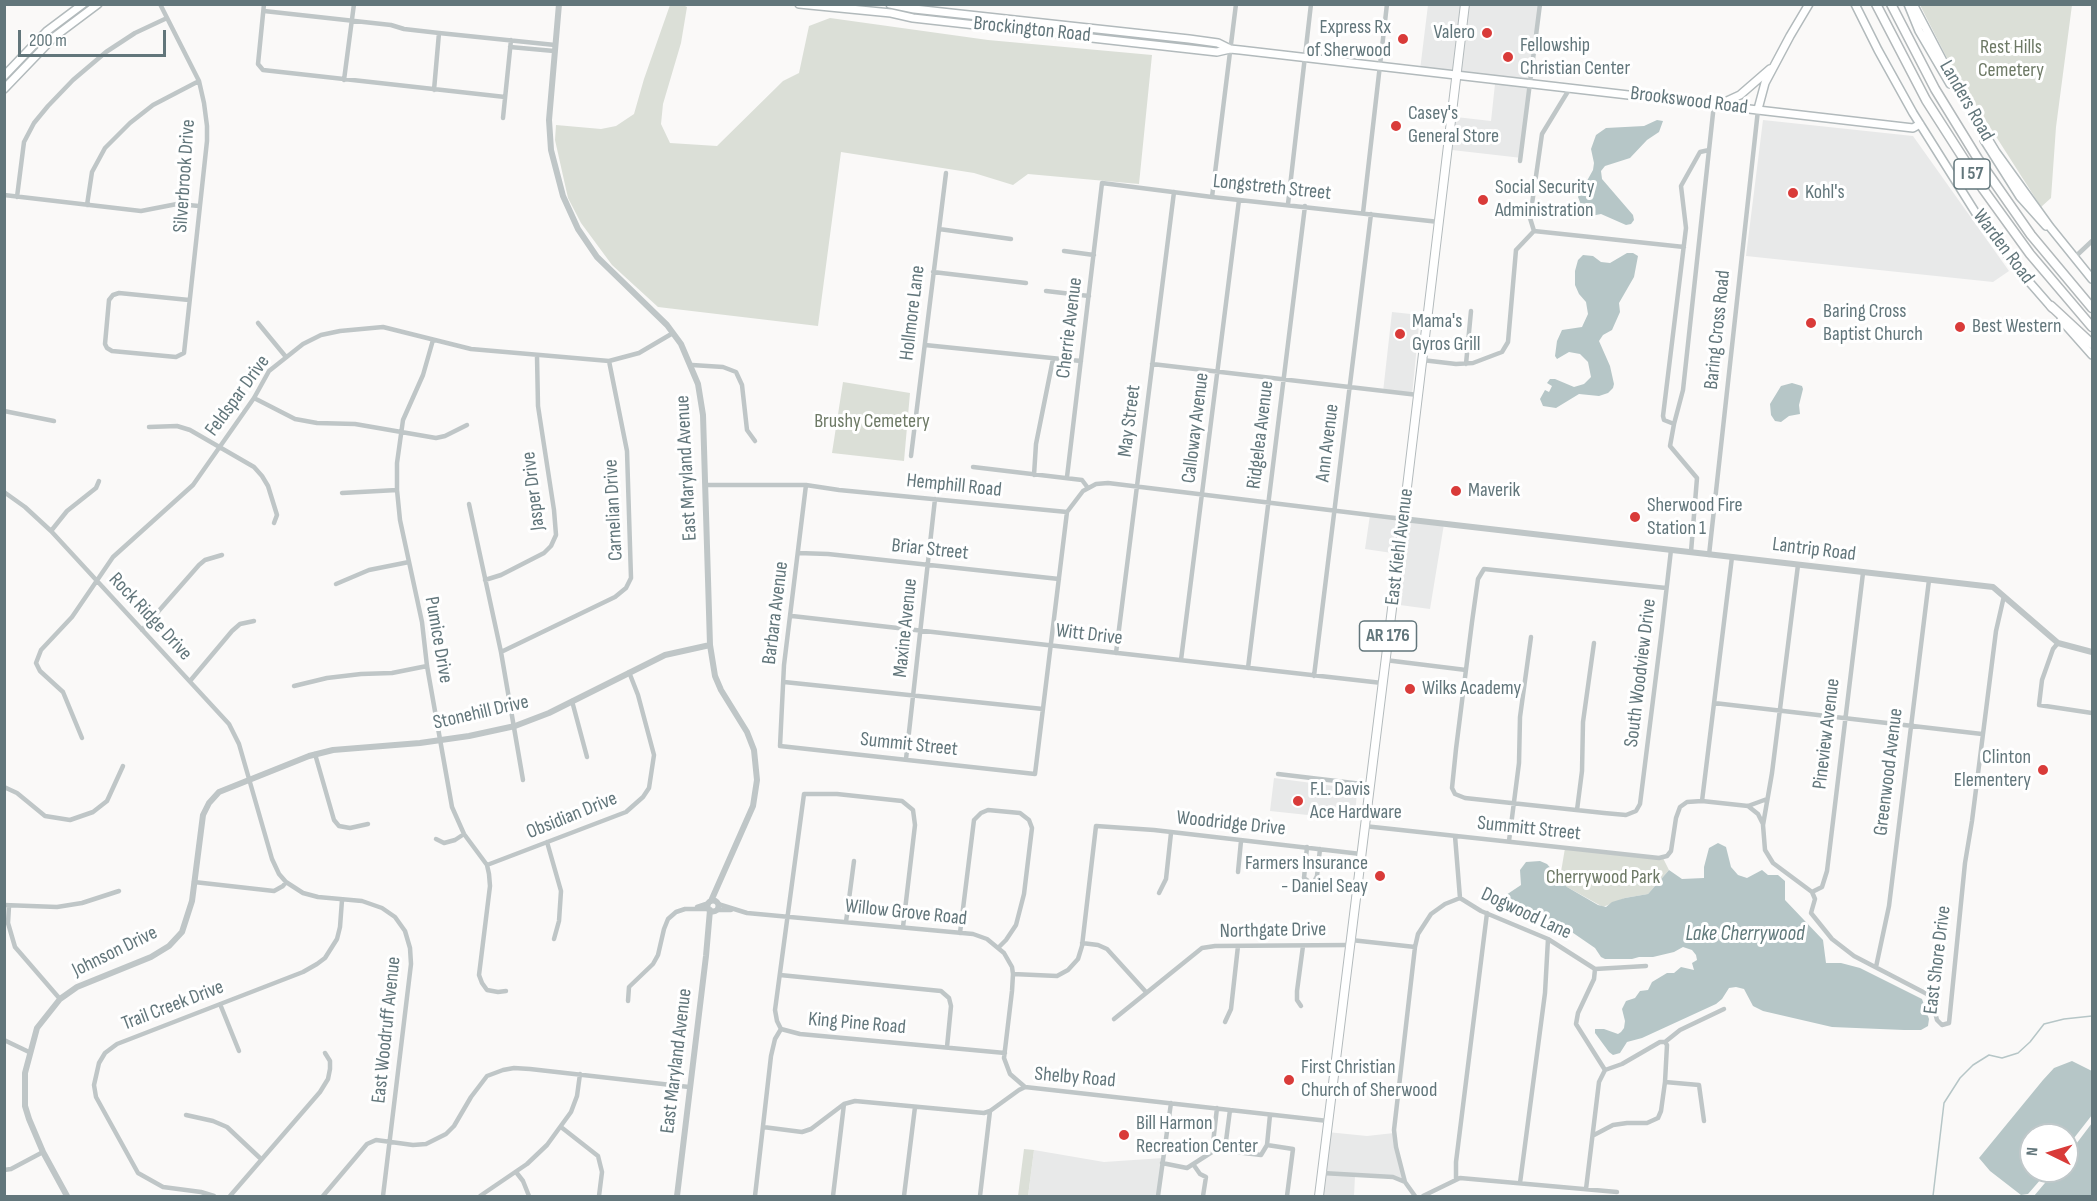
<!DOCTYPE html>
<html>
<head>
<meta charset="utf-8">
<style>
	body { margin:0 }
	#map { position:relative; width:2097px; height:1201px; overflow:hidden; background:#faf9f8; font-family:"Sofia Sans Condensed",sans-serif }
	canvas { display:block }
	.frame { position:absolute; inset:0; border:6px solid #62767b; pointer-events:none }
	.north { position:absolute; left:2019px; top:1123px; width:60px; height:60px; box-sizing:border-box; background:#fff; border:2px solid #c0c8ca; border-radius:50%; rotate:275deg; font-size:16px; font-weight:700; line-height:24px; text-align:center; color:#62767b }
	.north::after { content:''; display:block; margin:auto; width:21px; height:27px; background:#d93b39; clip-path:polygon(50% 0,100% 100%,50% 72%,0 100%) }
	.scale { position:absolute; left:18px; top:30px; width:148px; height:27px; box-sizing:border-box; border:3px solid #62767b; border-top:0; padding-left:8px; font-size:18px; line-height:21px; white-space:nowrap; color:#62767b; -webkit-text-stroke:4px #fff; paint-order:stroke }
</style>
</head>
<body>
<div id="map">
<canvas width="2097" height="1201"></canvas>
<div class="frame"></div>
<div class="north">N</div>
<div class="scale">200 m</div>
</div>
<script>
const ctx = document.querySelector('canvas').getContext('2d');
ctx.lineJoin = 'round';
function paint(path, color) {
  ctx.fillStyle = color;
  ctx.fill(path, 'evenodd');
}
function shape(rows) {
  const path = new Path2D();
  for (const r of rows) {
    if (r.length === 3) {
      path.moveTo(r[0] + r[2], r[1]);
      path.arc(r[0], r[1], r[2], 0, 2 * Math.PI);
      continue;
    }
    path.moveTo(r[0], r[1]);
    for (let i = 2; i < r.length; i += 2) path.lineTo(r[i], r[i + 1]);
  }
  return path;
}
function trace(path, color, width, dash) {
  ctx.strokeStyle = color;
  ctx.lineWidth = width;
  ctx.lineCap = dash ? 'butt' : 'round';
  ctx.setLineDash(dash || []);
  ctx.stroke(path);
}
function label(font, color, halo, rows, align = 'center') {
  ctx.font = font + ' "Sofia Sans Condensed",sans-serif';
  ctx.lineWidth = 6;
  ctx.setLineDash([]);
  ctx.textBaseline = 'middle';
  ctx.strokeStyle = halo;
  ctx.fillStyle = color;
  for (const [text, x, y, turn = 0] of rows) {
    ctx.save();
    ctx.translate(x, y);
    ctx.rotate((+turn || 0) * Math.PI / 180);
    ctx.textAlign = isNaN(turn) ? turn : align;
    if (halo) ctx.strokeText(text, 0, 0);
    ctx.fillText(text, 0, 0);
    ctx.restore();
  }
}
const built = shape([
	[1428,5,1541,5,1532,83,1420,70],
	[1495,84,1530,88,1522,158,1452,150,1456,117,1491,121],
	[1763,120,1913,136,2009,271,1993,282,1746,256],
	[1392,312,1420,315,1412,395,1383,392],
	[1370,515,1397,518,1392,553,1365,549],
	[1403,519,1444,524,1430,609,1392,604],
	[1274,778,1357,789,1355,820,1270,811],
	[1327,1132,1367,1136,1394,1133,1405,1182,1399,1179,1355,1176,1354,1196,1319,1196],
	[1034,1150,1104,1162,1163,1158,1158,1196,1028,1196]
]);
const green = shape([
	[670,5,683,5,687,7,681,43,663,104,661,124,670,143,717,146,783,81,799,73,809,26,830,18,988,40,1152,55,1139,184,1028,174,1013,185,974,173,841,152,818,326,658,307,612,265,581,223,568,198,555,140,556,125,601,129,616,126,634,114,644,79],
	[1920,5,2092,5,2072,5,2056,127,2051,198,2041,207,1951,66],
	[843,382,910,393,904,461,832,453],
	[1565,848,1663,858,1669,870,1648,894,1625,898,1603,907,1567,887,1560,878],
	[1024,1149,1034,1150,1028,1196,1018,1196]
]);
const water = shape([
	[1657,120,1663,121,1659,132,1647,140,1630,158,1605,166,1601,171,1602,179,1633,215,1634,220,1631,224,1626,225,1601,214,1586,217,1578,197,1593,170,1594,163,1591,149,1596,135,1606,128,1644,126],
	[1627,253,1633,253,1638,256,1634,277,1619,303,1620,312,1612,330,1603,335,1599,341,1610,366,1614,384,1613,388,1608,393,1599,396,1579,394,1556,408,1543,406,1540,399,1545,390,1549,392,1552,386,1547,383,1550,379,1555,379,1574,387,1584,384,1591,377,1588,362,1580,354,1569,352,1557,359,1555,356,1557,341,1562,330,1582,327,1588,314,1586,302,1579,294,1575,285,1575,271,1578,260,1583,255,1593,256,1601,262,1610,263],
	[1792,383,1802,386,1803,389,1799,405,1800,414,1789,416,1781,422,1775,421,1771,415,1770,404,1781,386],
	[1718,843,1726,847,1731,867,1738,875,1747,878,1762,870,1768,875,1778,875,1785,881,1785,900,1823,940,1826,963,1841,963,1860,968,1922,999,1929,1019,1928,1026,1921,1030,1904,1030,1832,1027,1763,1011,1753,1006,1744,989,1736,987,1729,988,1722,999,1716,1004,1642,1038,1627,1042,1620,1053,1613,1055,1609,1052,1595,1033,1595,1029,1604,1029,1618,1034,1621,1032,1624,1028,1625,1021,1622,1009,1626,1001,1635,998,1640,991,1648,990,1652,982,1667,973,1674,973,1681,967,1694,970,1692,963,1697,960,1696,955,1692,950,1683,947,1674,952,1653,957,1639,957,1632,959,1605,959,1601,957,1595,948,1563,926,1551,923,1538,914,1512,907,1506,902,1506,895,1521,885,1520,870,1526,862,1540,861,1547,864,1567,887,1598,905,1606,907,1612,902,1625,898,1648,894,1669,870,1682,879,1704,878,1704,867,1709,848],
	[2072,1061,2092,1071,2092,1115,2067,1147,2067,1135,2031,1135,2031,1171,2048,1171,2028,1194,2021,1195,1990,1171,1979,1158,2043,1080,2054,1068],
	[2092,1123,2092,1196,2034,1196,2055,1171,2067,1171,2067,1156]
]);
const stream = shape([
	[1933,1196,1944,1103,1960,1078,1973,1065,1989,1055,2002,1058,2018,1053,2030,1042,2044,1024,2064,1019,2092,1016]
]);
const minor = shape([
	[160,4,199,81,204,103,207,126,207,141,184,353,176,357,112,351,107,348,105,344,109,300,113,295,119,293,189,300],
	[264,4,258,64,263,70,505,97],
	[264,11,391,25,404,29,439,33,555,45],
	[510,47,554,51],
	[344,80,354,4],
	[434,90,439,33],
	[503,118,511,40],
	[1520,161,1540,4],
	[4,195,141,211,177,204,199,206],
	[17,197,24,142,34,123,48,106,73,80,106,52,135,33,167,18],
	[1212,197,1236,4],
	[1288,204,1311,4],
	[87,205,92,172,105,148,130,123,153,105,199,81],
	[1363,213,1387,4],
	[939,229,1011,239],
	[1534,231,1684,247],
	[1064,251,1094,255],
	[2075,257,2092,241],
	[933,272,1026,283],
	[1046,291,1089,296],
	[258,323,286,357],
	[433,340,423,375,403,420,397,463,397,490,400,520,422,622,427,666,452,807,464,834,487,865,489,874,490,886,479,975,482,983,487,990,498,992,506,991],
	[925,345,1081,361],
	[1422,360,1456,364,1473,363,1502,352,1508,342,1516,250,1534,231,1530,218,1542,134,1570,88],
	[1152,364,1418,395],
	[1466,364,1471,311],
	[692,365,723,367,736,372,742,385,747,430,755,441],
	[254,398,295,419,317,423,355,424,436,438,445,436,467,425],
	[4,411,54,421],
	[1674,424,1664,420,1663,416,1686,228,1681,186,1700,152,1709,150],
	[149,427,177,426,190,430,254,467,262,476,268,486,277,515,274,523],
	[911,456,946,173],
	[973,467,1082,480,1088,488],
	[1034,475,1036,444,1053,359],
	[1067,477,1102,183,1212,197,1439,222],
	[706,485,806,485,839,490,1067,512],
	[806,485,784,665,780,746,1035,774,1067,512,1083,491,1096,484,1108,483,1403,519],
	[4,492,25,507,51,531,229,724,239,744,272,859,279,874,286,882,303,893,318,897,362,901,382,908,395,917,405,931,410,948,411,964,383,1196],
	[342,493,397,490],
	[469,504,501,652,523,780],
	[51,531,67,511,96,488,99,481],
	[1691,552,1697,478,1670,446,1674,424,1683,390,1714,104],
	[798,553,828,554,1059,579],
	[1709,555,1758,110],
	[1798,565,1772,773,1763,825,1765,850,1773,863,1812,892,1815,899,1811,913,1832,939,1854,956,1927,994,1932,1001,1937,1020,1942,1025,1949,1023,1965,863,1972,821,1996,631,2004,596],
	[485,580,501,575,544,553,551,546,556,535,554,510,538,406,537,356],
	[336,584,369,570,409,562],
	[1666,588,1484,569,1478,579,1472,622,1456,749,1452,788,1455,794,1465,798,1604,813,1626,815,1636,811,1640,804,1662,628,1671,550],
	[792,616,1382,683],
	[142,630,199,565,205,560,222,555],
	[2058,643,2053,649,2042,680,2039,705,2092,713],
	[501,652,615,597,626,588,631,578,627,451,609,361],
	[1116,653,1174,192],
	[1181,660,1239,200],
	[1385,660,1466,670],
	[1248,668,1305,206],
	[1314,676,1371,214],
	[190,681,232,631,240,624,254,621],
	[784,682,1043,709],
	[294,686,327,678,361,674,392,673,427,666],
	[572,701,587,757],
	[1714,703,1982,734],
	[82,738,63,692,40,671,36,663,41,650,72,617,113,557,193,485,254,398,269,371,303,344,321,335,340,331,383,327,471,349,609,361,639,353,673,333],
	[315,754,334,820,339,826,350,828,368,824],
	[906,759,935,499],
	[1278,774,1370,785],
	[4,787,17,793,45,816,70,820,93,812,107,801,123,766],
	[1702,801,1732,557],
	[1748,806,1758,814,1763,824],
	[1577,810,1582,771,1583,722,1594,643],
	[1364,826,1659,858,1667,856,1671,851,1676,818,1680,807,1687,802,1702,801,1748,806,1767,799],
	[1455,836,1460,898,1481,911,1548,939,1595,969,1594,979,1578,1013,1576,1024,1605,1070],
	[436,839,444,843,455,840,464,834],
	[1509,841,1519,763,1520,717,1531,637],
	[547,842,561,891,559,921,554,939],
	[1307,847,1304,878,1310,882,1314,882,1317,876,1320,849],
	[487,865,626,812,643,797,649,788,654,755,638,695,629,672],
	[1238,872,1241,841],
	[194,882,274,891,283,886,286,882],
	[1812,892,1822,887,1827,871,1863,573],
	[1159,893,1166,879,1171,833],
	[718,904,747,913,973,934,987,939,1004,953,1012,967,1013,974,1012,991,1004,1058,1010,1074,1025,1087],
	[4,905,57,907,82,903,119,891],
	[9,906,8,923,15,947,60,999],
	[697,907,709,903],
	[717,910,731,910],
	[846,922,854,861],
	[903,927,915,825,913,810,902,801,837,794,804,794,775,1010,777,1021,781,1029,800,1034,1005,1053],
	[960,933,974,820,981,813,988,810,1020,813,1029,820,1032,828,1024,894,1016,925,1006,940,999,947],
	[1351,940,1415,947],
	[1082,943,1098,945,1107,949,1146,992],
	[1876,967,1889,906,1929,580],
	[1595,969,1646,966],
	[1013,974,1057,976,1068,970,1078,959,1082,946,1096,826,1154,830,1361,854],
	[780,975,941,991,949,998,951,1006,947,1047],
	[628,1001,629,987,653,964,658,955,664,929,668,919,676,912,685,909,708,909],
	[220,1004,239,1051],
	[1301,1006,1297,1000,1297,991,1303,946],
	[1114,1019,1202,948,1215,946,1349,945],
	[1225,1022,1231,1009,1238,946],
	[4,1040,29,1052],
	[1665,1042,1680,1030,1724,1009],
	[1665,1082,1699,1085,1704,1121],
	[1230,1110,1226,1141,1227,1151,1261,1155,1267,1145,1270,1115],
	[186,1115,213,1121,227,1127,261,1159],
	[561,1127,598,1156,602,1172,599,1196],
	[763,1127,802,1132,811,1129,844,1104,855,1101,984,1113,990,1111,1019,1090,1025,1087,1328,1121],
	[1594,1135,1613,1125,1627,1123,1647,1123,1658,1118,1661,1111,1665,1082,1667,1045,1665,1042,1660,1042,1622,1064,1605,1070],
	[1267,1145,1293,1149,1287,1196],
	[1162,1163,1187,1168,1212,1152,1217,1108],
	[1193,1164,1200,1174,1206,1177,1203,1196],
	[4,1170,11,1169,43,1152],
	[516,1172,523,1181,529,1196],
	[1322,1173,1393,1177,1405,1182,1415,1196],
	[1456,1179,1456,1162,1487,913],
	[1405,1182,1396,1147,1394,1130,1415,947,1418,934,1431,914,1445,904,1460,898],
	[1520,1183,1545,993,1548,939],
	[1586,1189,1599,1082,1605,1070],
	[214,1196,201,1192,163,1187,138,1173,96,1097,94,1085,99,1063,105,1053,117,1044,303,972,317,964,325,958,337,939,340,927,342,900],
	[230,1196,320,1092,328,1079,330,1069,330,1061,325,1053],
	[323,1196,367,1144,376,1140,413,1145,426,1144,446,1134,454,1126,471,1097,487,1076,503,1070,514,1068,530,1069,689,1087],
	[480,1196,527,1164,547,1145,571,1112,577,1096,580,1074],
	[755,1196,771,1056,775,1039,781,1029],
	[833,1196,844,1104],
	[904,1196,915,1107],
	[980,1196,990,1111],
	[1158,1196,1171,1103],
	[1423,1196,1460,1178,1617,1192]
]);
const tertiary = shape([
	[559,4,549,120,551,150,563,196,578,229,597,257,667,325,681,344,698,384,703,415,710,645,715,676,721,690,747,732,754,750,757,780,753,806,711,901],
	[1403,519,1993,587,2058,643,2092,652],
	[713,906,5.5],
	[67,1196,43,1152,29,1119,25,1106,25,1073,37,1028,60,999,77,987,151,957,169,946,182,932,192,901,203,815,209,803,219,792,309,756,333,750,420,743,469,736,515,726,549,713,665,655,710,645],
	[677,1196,706,956,710,910]
]);
const secondary = shape([
	[799,4,891,13,913,18,1217,52,1230,49,1240,50,1913,128,1920,124],
	[890,4,914,9,1189,39,1218,43,1230,49],
	[1855,4,1878,50,1913,113,1977,215,2018,269,2052,308],
	[1908,4,1919,31,1950,84],
	[1913,4,1956,86,1996,152,2050,227,2092,279],
	[4,76,47,31,83,4],
	[4,89,54,37,98,4],
	[1717,102,1727,101,1740,95,1770,69],
	[1758,109,1765,83,1790,36,1809,4],
	[1984,140,2020,197,2046,226],
	[2061,320,2092,355]
]);
const primary = shape([
	[1319,1196,1404,512,1465,4]
]);
const motorway = shape([
	[1876,4,1926,100,1983,189,2030,254,2092,327],
	[1891,4,1935,89,1978,159,2031,235,2092,308],
	[2051,306,2092,344]
]);
const markers = [
	[1487,33,6,"#d93b39"],
	[1403,39,6,"#d93b39"],
	[1508,57,6,"#d93b39"],
	[1396,126,6,"#d93b39"],
	[1793,193,6,"#d93b39"],
	[1483,200,6,"#d93b39"],
	[1811,323,6,"#d93b39"],
	[1960,327,6,"#d93b39"],
	[1400,334,6,"#d93b39"],
	[1456,491,6,"#d93b39"],
	[1635,517,6,"#d93b39"],
	[1410,689,6,"#d93b39"],
	[2043,770,6,"#d93b39"],
	[1298,801,6,"#d93b39"],
	[1380,876,6,"#d93b39"],
	[1289,1080,6,"#d93b39"],
	[1124,1135,6,"#d93b39"]
];
const shields = [
	[1972,174,36],
	[1388,636,57]
];
const shieldNames = [
	["I 57",1972,174],
	["AR 176",1388,636]
];
const poiNames = [
	["Express Rx",1391,28,"right"],
	["of Sherwood",1391,51,"right"],
	["Valero",1475,33,"right"],
	["Fellowship",1520,46],
	["Christian Center",1520,69],
	["Casey's",1408,114],
	["General Store",1408,137],
	["Social Security",1495,188],
	["Administration",1495,211],
	["Kohl's",1805,193],
	["Baring Cross",1823,312],
	["Baptist Church",1823,335],
	["Mama's",1412,322],
	["Gyros Grill",1412,345],
	["Best Western",1972,327],
	["Maverik",1468,491],
	["Sherwood Fire",1647,506],
	["Station 1",1647,529],
	["Wilks Academy",1422,689],
	["Clinton",2031,758,"right"],
	["Elementery",2031,781,"right"],
	["F.L. Davis",1310,790],
	["Ace Hardware",1310,813],
	["Farmers Insurance",1368,864,"right"],
	["- Daniel Seay",1368,887,"right"],
	["First Christian",1301,1068],
	["Church of Sherwood",1301,1091],
	["Bill Harmon",1136,1124],
	["Recreation Center",1136,1147]
];
const streetNames = [
	["Brockington Road",1032,30,6],
	["Brookswood Road",1689,101,7],
	["Landers Road",1966,101,60],
	["Silverbrook Drive",185,176,-86],
	["Longstreth Street",1272,188,6],
	["Warden Road",2003,247,53],
	["Hollmore Lane",913,313,-83],
	["Cherrie Avenue",1070,328,-83],
	["Baring Cross Road",1718,330,-84],
	["Feldspar Drive",238,396,-54],
	["May Street",1130,421,-83],
	["Calloway Avenue",1196,428,-83],
	["Ridgelea Avenue",1261,435,-83],
	["Ann Avenue",1328,443,-83],
	["East Maryland Avenue",687,468,-93],
	["Hemphill Road",954,486,6],
	["Jasper Drive",534,491,-97],
	["Carnelian Drive",614,510,-93],
	["East Kiehl Avenue",1400,547,-83],
	["Briar Street",930,550,6],
	["Lantrip Road",1814,550,7],
	["Barbara Avenue",776,613,-83],
	["Rock Ridge Drive",150,617,47],
	["Maxine Avenue",906,628,-84],
	["Witt Drive",1089,635,7],
	["Pumice Drive",438,640,80],
	["South Woodview Drive",1641,673,-83],
	["Stonehill Drive",481,713,-13],
	["Pineview Avenue",1827,734,-83],
	["Summit Street",909,745,6],
	["Greenwood Avenue",1889,772,-83],
	["Obsidian Drive",572,816,-22],
	["Woodridge Drive",1231,824,6],
	["Summitt Street",1529,829,6],
	["Willow Grove Road",906,913,6],
	["Dogwood Lane",1526,914,25],
	["Northgate Drive",1273,931,-1],
	["Johnson Drive",115,952,-26],
	["East Shore Drive",1938,960,-83],
	["Trail Creek Drive",173,1006,-21],
	["King Pine Road",857,1024,5],
	["East Woodruff Avenue",387,1030,-84],
	["East Maryland Avenue",677,1061,-83],
	["Shelby Road",1075,1078,5]
];
const parkNames = [
	["Rest Hills",2011,48],
	["Cemetery",2011,71],
	["Brushy Cemetery",872,422],
	["Cherrywood Park",1603,878]
];
const waterNames = [
	["Lake Cherrywood",1745,935]
];
paint(built, '#e8e9e9');
paint(green, '#dbdfd7');
paint(water, '#b6c6c7');
trace(stream, '#b6c6c7', 1.5);
trace(secondary, '#b2babc', 10);
trace(primary, '#b3babc', 10);
trace(motorway, '#b3b9bb', 11);
trace(minor, '#bfc6c7', 4.5);
trace(tertiary, '#bfc6c7', 6);
trace(secondary, '#fff', 7);
trace(primary, '#fff', 8);
trace(motorway, '#fff', 8);
for (const [x, y, r, color] of markers) {
  const dot = new Path2D();
  dot.arc(x, y, r, 0, 2 * Math.PI);
  ctx.fillStyle = color;
  ctx.fill(dot);
  trace(dot, '#fff', 2);
}
for (const [x, y, w] of shields) {
  const box = new Path2D();
  box.roundRect(x - w / 2, y - 15, w, 30, 4.5);
  ctx.fillStyle = '#fff';
  ctx.fill(box);
  trace(box, '#62767b', 1.5);
}
label('bold 18px', '#62767b', null, shieldNames);
label('20px', '#62767b', '#fff', poiNames, 'left');
label('20px', '#62767b', '#fff', streetNames);
label('20px', '#6d7965', '#fff', parkNames);
label('italic 21px', '#61797b', '#fff', waterNames);
</script>
</body>
</html>
